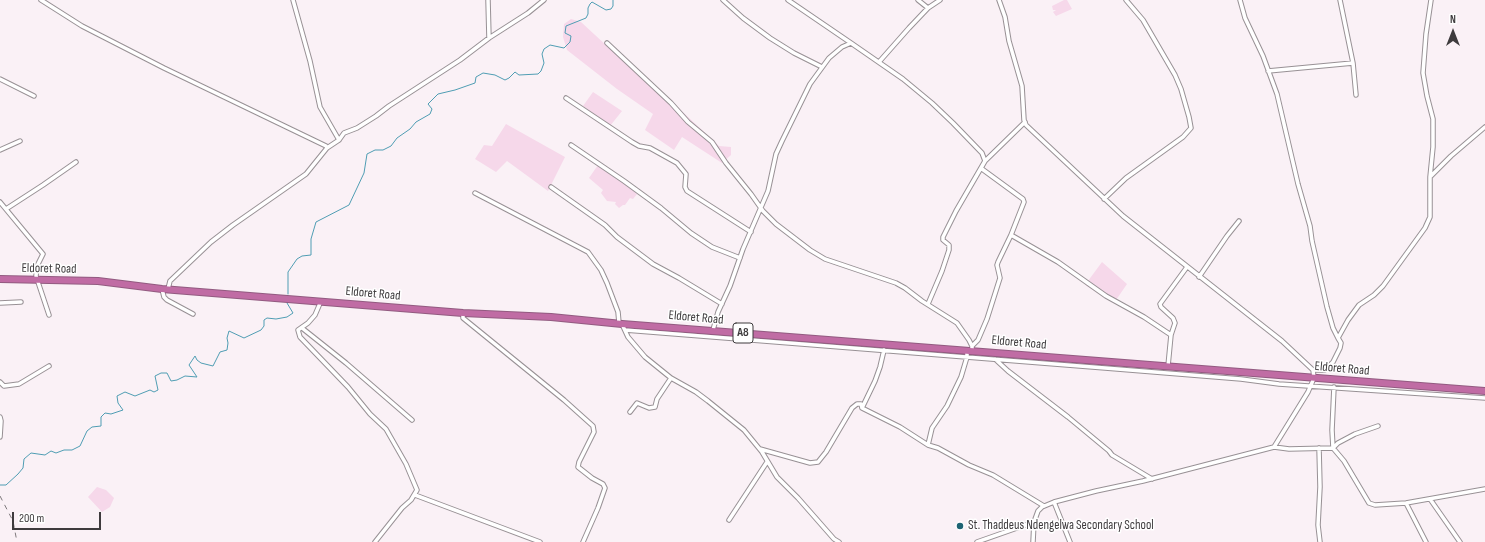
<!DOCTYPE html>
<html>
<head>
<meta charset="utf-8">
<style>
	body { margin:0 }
	#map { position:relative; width:1485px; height:542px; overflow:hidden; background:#faf1f6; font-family:"Sofia Sans Condensed",sans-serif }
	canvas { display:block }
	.north { position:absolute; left:1433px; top:12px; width:40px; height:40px; -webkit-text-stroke:3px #fff; paint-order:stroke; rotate:0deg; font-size:11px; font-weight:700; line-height:16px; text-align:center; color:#3e3b3d }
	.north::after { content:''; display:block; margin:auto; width:14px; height:18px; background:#3e3b3d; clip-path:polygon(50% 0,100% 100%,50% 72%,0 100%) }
	.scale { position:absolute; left:12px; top:512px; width:89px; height:18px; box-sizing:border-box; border:2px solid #3e3b3d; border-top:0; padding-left:5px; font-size:12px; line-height:14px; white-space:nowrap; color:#3e3b3d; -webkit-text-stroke:3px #fff; paint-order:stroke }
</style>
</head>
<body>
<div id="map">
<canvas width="1485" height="542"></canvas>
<div class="north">N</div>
<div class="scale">200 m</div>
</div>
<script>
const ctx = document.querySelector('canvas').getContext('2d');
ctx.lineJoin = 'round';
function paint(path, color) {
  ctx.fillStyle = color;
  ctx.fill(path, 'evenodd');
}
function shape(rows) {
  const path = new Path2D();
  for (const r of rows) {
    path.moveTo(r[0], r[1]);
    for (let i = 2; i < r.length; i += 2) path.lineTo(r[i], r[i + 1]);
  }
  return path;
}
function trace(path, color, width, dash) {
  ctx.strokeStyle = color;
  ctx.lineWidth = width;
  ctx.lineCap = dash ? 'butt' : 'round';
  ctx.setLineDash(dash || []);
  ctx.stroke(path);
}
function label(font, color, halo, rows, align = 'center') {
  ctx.font = font + ' "Sofia Sans Condensed",sans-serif';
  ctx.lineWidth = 3;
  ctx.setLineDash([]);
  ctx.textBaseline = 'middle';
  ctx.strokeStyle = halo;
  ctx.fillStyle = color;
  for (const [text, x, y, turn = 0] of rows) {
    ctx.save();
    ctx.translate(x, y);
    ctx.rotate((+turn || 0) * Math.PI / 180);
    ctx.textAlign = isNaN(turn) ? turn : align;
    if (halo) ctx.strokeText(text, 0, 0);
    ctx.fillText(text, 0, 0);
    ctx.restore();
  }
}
const green = shape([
	[1064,0,1067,0,1072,9,1056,16,1053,12,1056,10,1053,10,1052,6],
	[571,19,581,22,608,47,654,85,719,146,731,147,731,155,722,163,682,137,674,150,645,130,653,114,617,89,567,50,563,37,564,24],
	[593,92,622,111,610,126,583,106],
	[506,124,565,157,548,191,507,161,496,172,475,159,484,145,492,146],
	[598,165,633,190,637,194,633,199,630,198,625,205,623,205,619,208,615,204,616,202,607,201,601,193,603,190,589,178],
	[1102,262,1127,284,1114,303,1085,285],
	[97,487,106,490,114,498,110,507,102,512,88,497]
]);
const stream = shape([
	[288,294,288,272,297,259,302,256,311,255,311,239,316,222,349,205,364,173,367,154,375,150,383,150,391,146,397,138,410,129,416,122,430,114,432,109,428,104,438,94,455,90,475,83,476,77,483,73,495,75,505,80,509,78,515,72,519,75,538,74,541,71,544,63,542,54,544,49,550,45,564,48,570,42,571,36,565,33,566,26,586,18,588,14,588,8,590,4,592,2,606,10,611,9,613,6,613,0],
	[0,485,6,485,18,474,23,468,24,459,31,453,45,455,51,451,56,453,64,450,72,450,80,446,87,431,92,427,101,426,101,417,105,413,111,414,123,410,118,403,117,396,125,392,135,396,150,390,154,392,158,390,155,376,161,373,167,373,171,381,177,380,185,376,197,377,189,365,195,356,197,360,201,363,213,366,220,352,227,350,228,343,227,338,229,331,244,338,261,330,264,326,264,320,267,318,276,319,287,317,293,313,287,303]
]);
const street = shape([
	[41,0,82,26,164,68,326,146,327,148],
	[293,0,310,61,320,107,339,140],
	[488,0,489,38],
	[723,0,743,18,770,38,794,53,822,67],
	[788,0,851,43],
	[918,0,928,8],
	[999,0,1005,17,1009,41,1022,86,1024,120,1026,125,1123,216,1282,341,1313,370,1314,378,1308,392,1274,447],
	[1240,0,1245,18,1263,56,1277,94,1298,184,1310,226,1312,241,1327,307,1333,328,1338,338],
	[1340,0,1353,63,1356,95],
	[607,43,671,103,688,122,712,142,726,163,751,194,763,211,776,224,810,250,825,259,896,283,905,288,922,301,957,323,969,340,972,346,972,351],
	[879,62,909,28,928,8,940,0],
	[1268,71,1353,63],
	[0,79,34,96],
	[566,98,632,142,639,146,650,148,677,163,686,174,685,187,687,191,751,232],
	[571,145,624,181,661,208,691,233,712,247,740,258],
	[0,150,20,141],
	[982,169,1023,199,1024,202,1011,235,1058,262,1106,296,1144,317,1171,335],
	[1430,177,1433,147,1433,119,1427,96,1423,73,1426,34,1431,0],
	[551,187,605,225,617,237,653,264,679,278,722,304],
	[475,193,588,252,601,270,607,283,618,312,619,323],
	[1104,199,1126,178,1183,137,1191,128,1189,117,1181,89,1175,75,1143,20,1126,0],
	[0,202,43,254,37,266,36,276,49,315],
	[6,209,43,185,76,162],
	[1199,277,1227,236,1239,221],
	[162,289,164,297,167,300,193,314],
	[168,289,170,281,211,242,233,225,306,174,327,148,339,140,344,133,357,128,376,116,389,106,460,60,489,38,528,13,544,0],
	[321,301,315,315,308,323,298,330,300,337,348,387,370,414,386,429,406,464,417,490,411,500,402,508,375,542],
	[0,303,21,302],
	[928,304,942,271,949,250,949,245,943,240,943,237,956,211,985,161,1025,122],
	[463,313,463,318,564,400,593,426,594,432,579,462,578,467,592,478,603,484,605,488,598,508,583,542],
	[622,324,628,337,645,357,671,378,696,392,708,401,744,430,762,452,777,477,798,498,834,539,839,542],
	[302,328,346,363,412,420],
	[625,330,1105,368,1241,379,1279,384,1485,398],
	[713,330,718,312,730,286,743,249,768,191,776,154,782,141,810,84,829,58,842,47,851,43,903,79,932,103,953,123,982,153,985,161],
	[972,346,978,340,987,319,1000,278,997,265,998,262,1011,235],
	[967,350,967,357,961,377,947,406,932,428,928,445,938,448,969,465,993,475,1044,506],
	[995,359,1008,371,1068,417,1109,451,1112,455,1152,479],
	[1168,366,1171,335,1175,323,1173,318,1161,307,1160,304,1187,267],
	[1313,370,1325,370,1333,362,1340,348,1341,343,1338,338,1348,320,1359,305,1374,295,1383,286,1425,228,1430,217,1430,177,1451,156,1485,127],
	[0,382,4,386,19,384,49,366],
	[1334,387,1332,430,1333,448,1344,461,1369,503,1375,505,1406,503,1485,489],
	[862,408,875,381,880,367,884,350],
	[630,412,637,403,649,408,655,407,657,399,671,378],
	[0,417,1,421,0,437],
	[1319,448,1320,487,1318,525,1320,542],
	[760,449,810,463,818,462,826,452,852,408,857,404,861,404,862,408,900,427,928,445],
	[415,495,540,542],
	[1430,499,1460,542],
	[1054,502,1070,542],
	[1406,503,1426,542],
	[729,520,767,462],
	[977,542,1034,522,1038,511,1042,507,1054,502,1096,491,1143,481,1274,447,1289,449,1333,448,1338,443,1355,434,1378,426],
	[1033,542,1034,522]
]);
const highway = shape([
	[0,279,98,281,162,289,463,313,551,317,622,324,1485,391]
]);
const rail = shape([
	[0,496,13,521,17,542]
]);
const markers = [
	[960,526,4,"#1d6373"]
];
const shields = [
	[743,333,20]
];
const shieldNames = [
	["A8",743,333]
];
const streetNames = [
	["Eldoret Road",49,269,1],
	["Eldoret Road",373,294,5],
	["Eldoret Road",696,318,5],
	["Eldoret Road",1019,343,5],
	["Eldoret Road",1342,369,5]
];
const poiNames = [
	["St. Thaddeus Ndengelwa Secondary School",968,526]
];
paint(green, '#f6d8ea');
trace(stream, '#4f9db3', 1);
trace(street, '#989195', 5.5);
trace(highway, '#925b80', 8);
trace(street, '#fff', 3.5);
trace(highway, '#c06ca4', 6);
trace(rail, '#7e797c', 1, [5, 5]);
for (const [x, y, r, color] of markers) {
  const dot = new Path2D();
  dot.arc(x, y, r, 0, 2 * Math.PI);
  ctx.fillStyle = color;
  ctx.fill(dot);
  trace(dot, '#fff', 1.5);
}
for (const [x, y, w] of shields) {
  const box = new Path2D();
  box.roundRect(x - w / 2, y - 10, w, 20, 3);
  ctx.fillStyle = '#fff';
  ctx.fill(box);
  trace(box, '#3e3b3d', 1);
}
label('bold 12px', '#3e3b3d', null, shieldNames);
label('13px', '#3e3b3d', '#fff', streetNames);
label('13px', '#3e3b3d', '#fff', poiNames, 'left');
</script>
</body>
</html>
